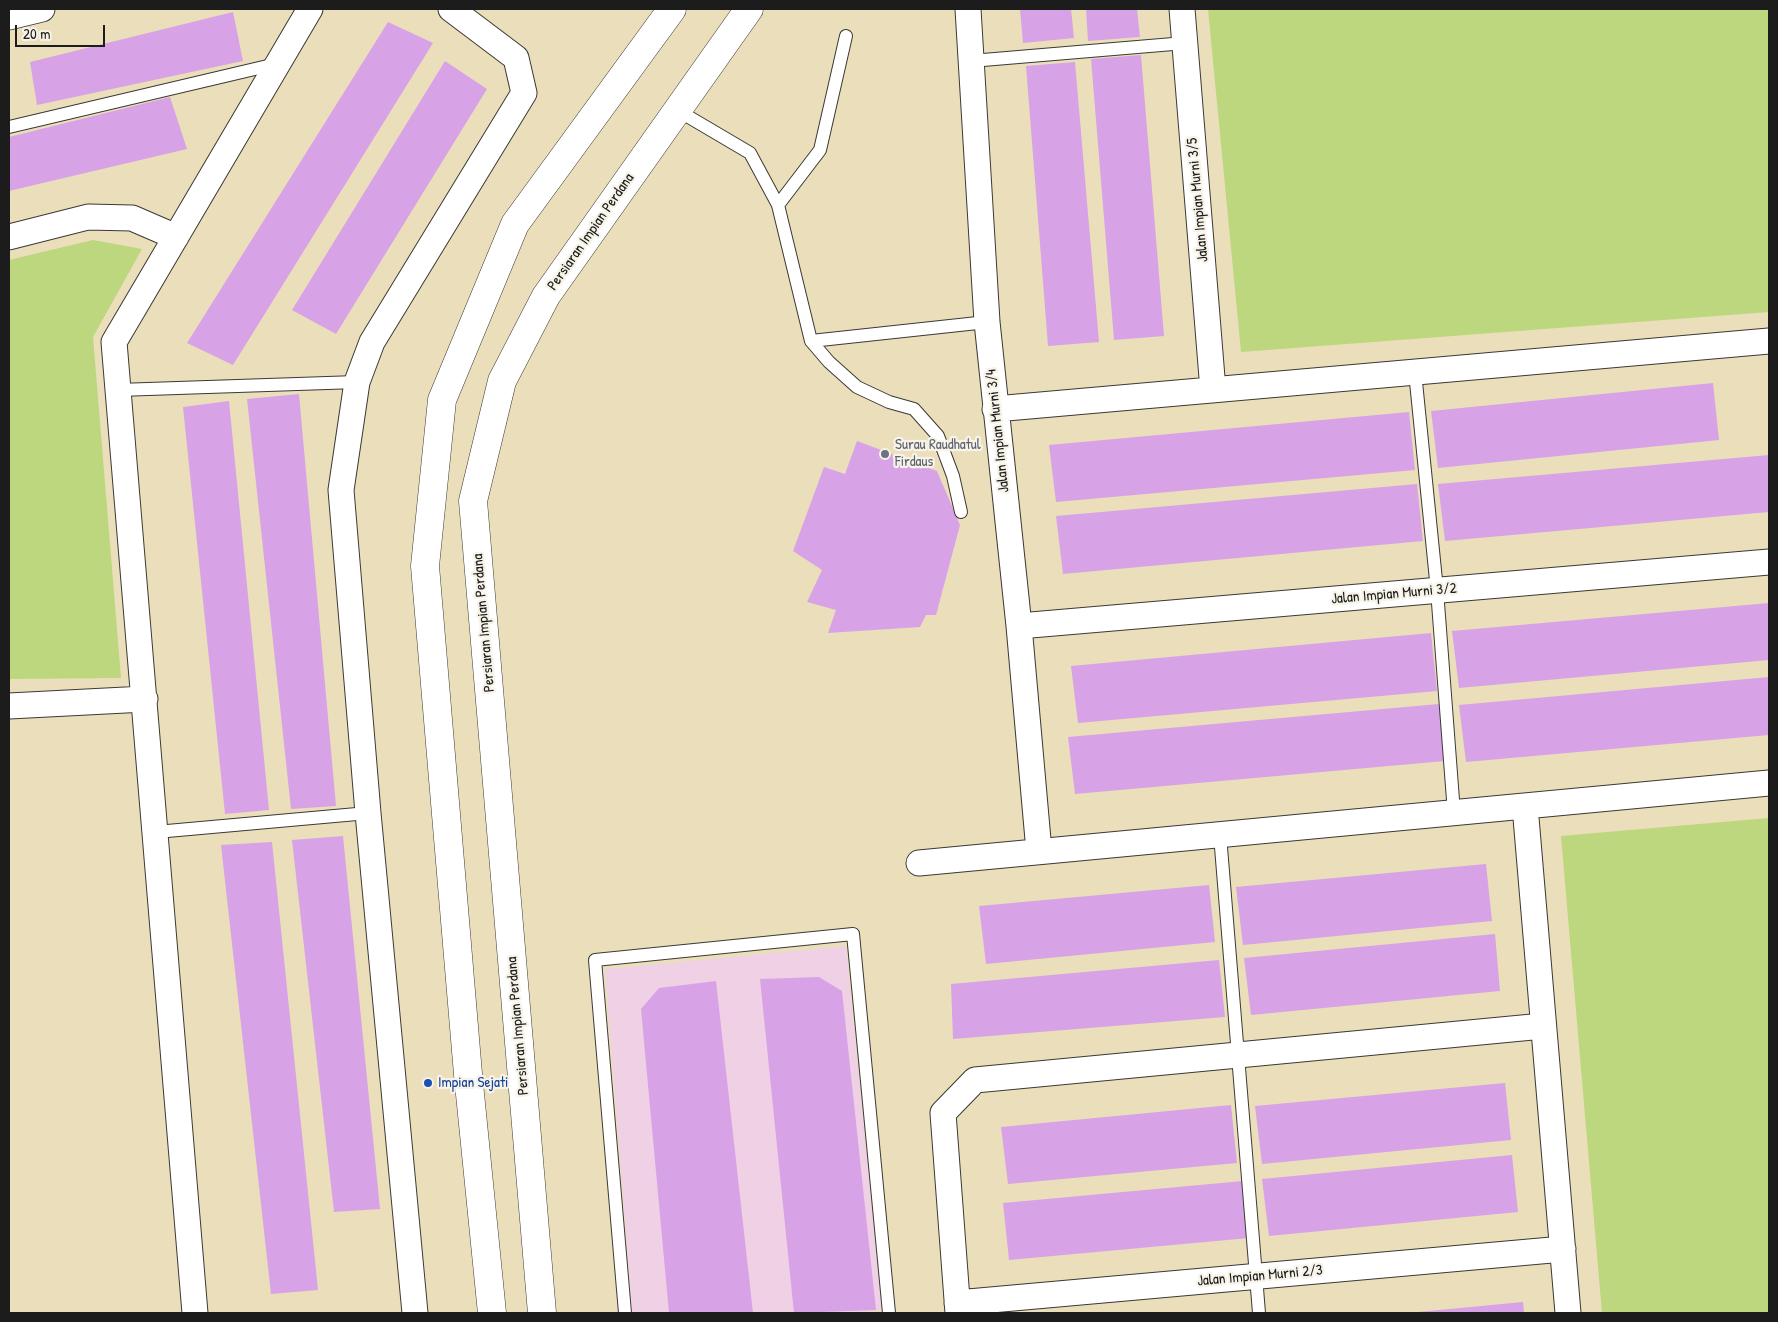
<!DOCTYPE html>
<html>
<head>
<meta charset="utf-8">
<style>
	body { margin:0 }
	#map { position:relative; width:1778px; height:1322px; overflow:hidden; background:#ebdeba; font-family:"Patrick Hand",sans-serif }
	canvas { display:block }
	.frame { position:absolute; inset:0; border:10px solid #1c1c1c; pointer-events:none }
	.scale { position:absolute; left:15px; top:25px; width:90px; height:22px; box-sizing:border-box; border:2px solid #1c1c1c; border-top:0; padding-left:6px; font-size:15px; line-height:18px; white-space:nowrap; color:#1c1c1c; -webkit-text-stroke:4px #f7f3e8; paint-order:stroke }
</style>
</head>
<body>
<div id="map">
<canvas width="1778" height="1322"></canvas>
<div class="frame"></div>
<div class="scale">20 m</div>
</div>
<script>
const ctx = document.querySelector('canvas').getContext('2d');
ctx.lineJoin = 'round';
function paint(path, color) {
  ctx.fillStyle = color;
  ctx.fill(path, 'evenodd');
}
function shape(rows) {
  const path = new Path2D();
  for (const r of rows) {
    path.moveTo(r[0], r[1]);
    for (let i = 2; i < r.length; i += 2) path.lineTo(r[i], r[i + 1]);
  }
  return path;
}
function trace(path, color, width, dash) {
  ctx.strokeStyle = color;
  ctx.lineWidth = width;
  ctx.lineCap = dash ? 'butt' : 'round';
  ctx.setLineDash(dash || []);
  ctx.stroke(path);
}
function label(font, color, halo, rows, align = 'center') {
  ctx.font = font + ' "Patrick Hand",sans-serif';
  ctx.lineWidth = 4.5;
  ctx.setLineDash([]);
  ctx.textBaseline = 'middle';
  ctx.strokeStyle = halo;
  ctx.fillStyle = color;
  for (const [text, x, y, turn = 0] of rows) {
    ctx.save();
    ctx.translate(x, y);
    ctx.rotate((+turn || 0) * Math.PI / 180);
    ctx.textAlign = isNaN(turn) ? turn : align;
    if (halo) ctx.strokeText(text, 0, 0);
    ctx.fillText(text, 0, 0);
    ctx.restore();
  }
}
const built = shape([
	[846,946,882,1310,844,1313,634,1313,632,1311,605,969]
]);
const green = shape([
	[1208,9,1769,9,1769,312,1241,352],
	[93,240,142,249,93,337,121,678,9,679,9,260],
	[1769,818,1769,1313,1602,1313,1561,836]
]);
const building = shape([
	[1020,9,1071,9,1074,38,1023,43],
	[1086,9,1137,9,1140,37,1088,41],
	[233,12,243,61,37,105,30,62],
	[388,22,433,43,233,365,187,343],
	[1141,55,1164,336,1114,340,1091,59],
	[445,61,487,89,336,334,292,310],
	[1075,62,1099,342,1048,346,1026,66],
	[170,97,187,149,9,191,9,137],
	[1713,383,1719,440,1438,468,1431,411],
	[299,394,336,806,291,809,247,399],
	[229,401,269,810,225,814,183,407],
	[1409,412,1415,470,1056,502,1049,445],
	[857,441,937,471,960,525,936,615,926,615,920,627,828,633,836,610,807,602,822,570,793,551,824,467,845,474],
	[1769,455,1769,512,1445,541,1438,484],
	[1417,484,1423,541,1063,574,1056,516],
	[1769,603,1769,660,1459,688,1452,631],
	[1431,633,1437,691,1078,723,1071,666],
	[1769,677,1769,735,1466,762,1459,705],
	[1439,704,1445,761,1075,794,1068,737],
	[343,836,380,1209,334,1212,292,840],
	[272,842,318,1290,271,1294,221,845],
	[1486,864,1492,921,1243,945,1236,887],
	[1209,885,1215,942,986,964,979,906],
	[1495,934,1500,991,1251,1015,1244,958],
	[1219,960,1225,1017,953,1039,951,984],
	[819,977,842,991,876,1310,794,1313,760,979],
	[716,981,753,1313,669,1313,641,1009,659,988],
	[1505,1083,1511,1140,1262,1164,1255,1106],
	[1231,1105,1237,1163,1008,1184,1001,1127],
	[1512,1155,1518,1212,1269,1236,1262,1179],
	[1243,1181,1249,1238,1009,1260,1003,1203],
	[1523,1302,1524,1313,1418,1313,1418,1312]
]);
const service = shape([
	[971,61,1185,43],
	[677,110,750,153,778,205,811,341],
	[9,127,276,64],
	[778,205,820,150,846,36],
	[1415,372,1437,590,1454,813],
	[118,390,357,382],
	[961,512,953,476,938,436,914,409,889,402,857,387,829,362,811,341,987,322],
	[156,832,368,813],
	[1220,835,1259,1313],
	[625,1313,595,960,853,934,889,1313]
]);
const minor = shape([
	[968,9,987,322,1019,626,1039,851],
	[1182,9,1213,390],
	[9,17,42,9],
	[9,237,88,217,132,218,176,237],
	[995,409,1769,341],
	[1019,626,1769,562],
	[9,706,145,699],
	[1525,806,1568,1313],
	[919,863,1769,783],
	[957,1303,1563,1249],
	[195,1313,114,342,310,9],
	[415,1313,368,813,341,490,357,382,372,342,524,93,516,58,451,9],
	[958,1313,943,1113,975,1080,1543,1026]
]);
const tertiary = shape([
	[492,1313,468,1074,425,566,442,400,515,224,672,9],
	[542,1313,473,501,502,381,546,296,749,9]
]);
const markers = [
	[885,454,5,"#6b7280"],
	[428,1083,5,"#1a4fb4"]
];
const streetNames = [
	["Jalan Impian Murni 3/5",1198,200,-95],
	["Persiaran Impian Perdana",591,232,-55],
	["Jalan Impian Murni 3/4",998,431,-96],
	["Jalan Impian Murni 3/2",1394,594,-5],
	["Persiaran Impian Perdana",484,623,-95],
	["Persiaran Impian Perdana",518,1026,-95],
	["Jalan Impian Murni 2/3",1260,1276,-5]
];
const worshipNames = [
	["Surau Raudhatul",895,445],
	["Firdaus",895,462]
];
const transitNames = [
	["Impian Sejati",438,1083]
];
paint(built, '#f0d0e5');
paint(green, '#bcd77d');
paint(building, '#d7a3e6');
trace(service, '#3b3934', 14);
trace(minor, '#3b3934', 27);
trace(tertiary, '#3b3934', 29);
trace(service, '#fff', 12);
trace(minor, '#fff', 25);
trace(tertiary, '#fff', 28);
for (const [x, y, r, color] of markers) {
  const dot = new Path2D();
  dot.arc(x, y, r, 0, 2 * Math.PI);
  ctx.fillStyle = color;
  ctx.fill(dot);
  trace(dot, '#f7f3e8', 2);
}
label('15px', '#1c1c1c', '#f7f3e8', streetNames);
label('15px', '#5b616d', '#f7f3e8', worshipNames, 'left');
label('15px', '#164399', '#f7f3e8', transitNames, 'left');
</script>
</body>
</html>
